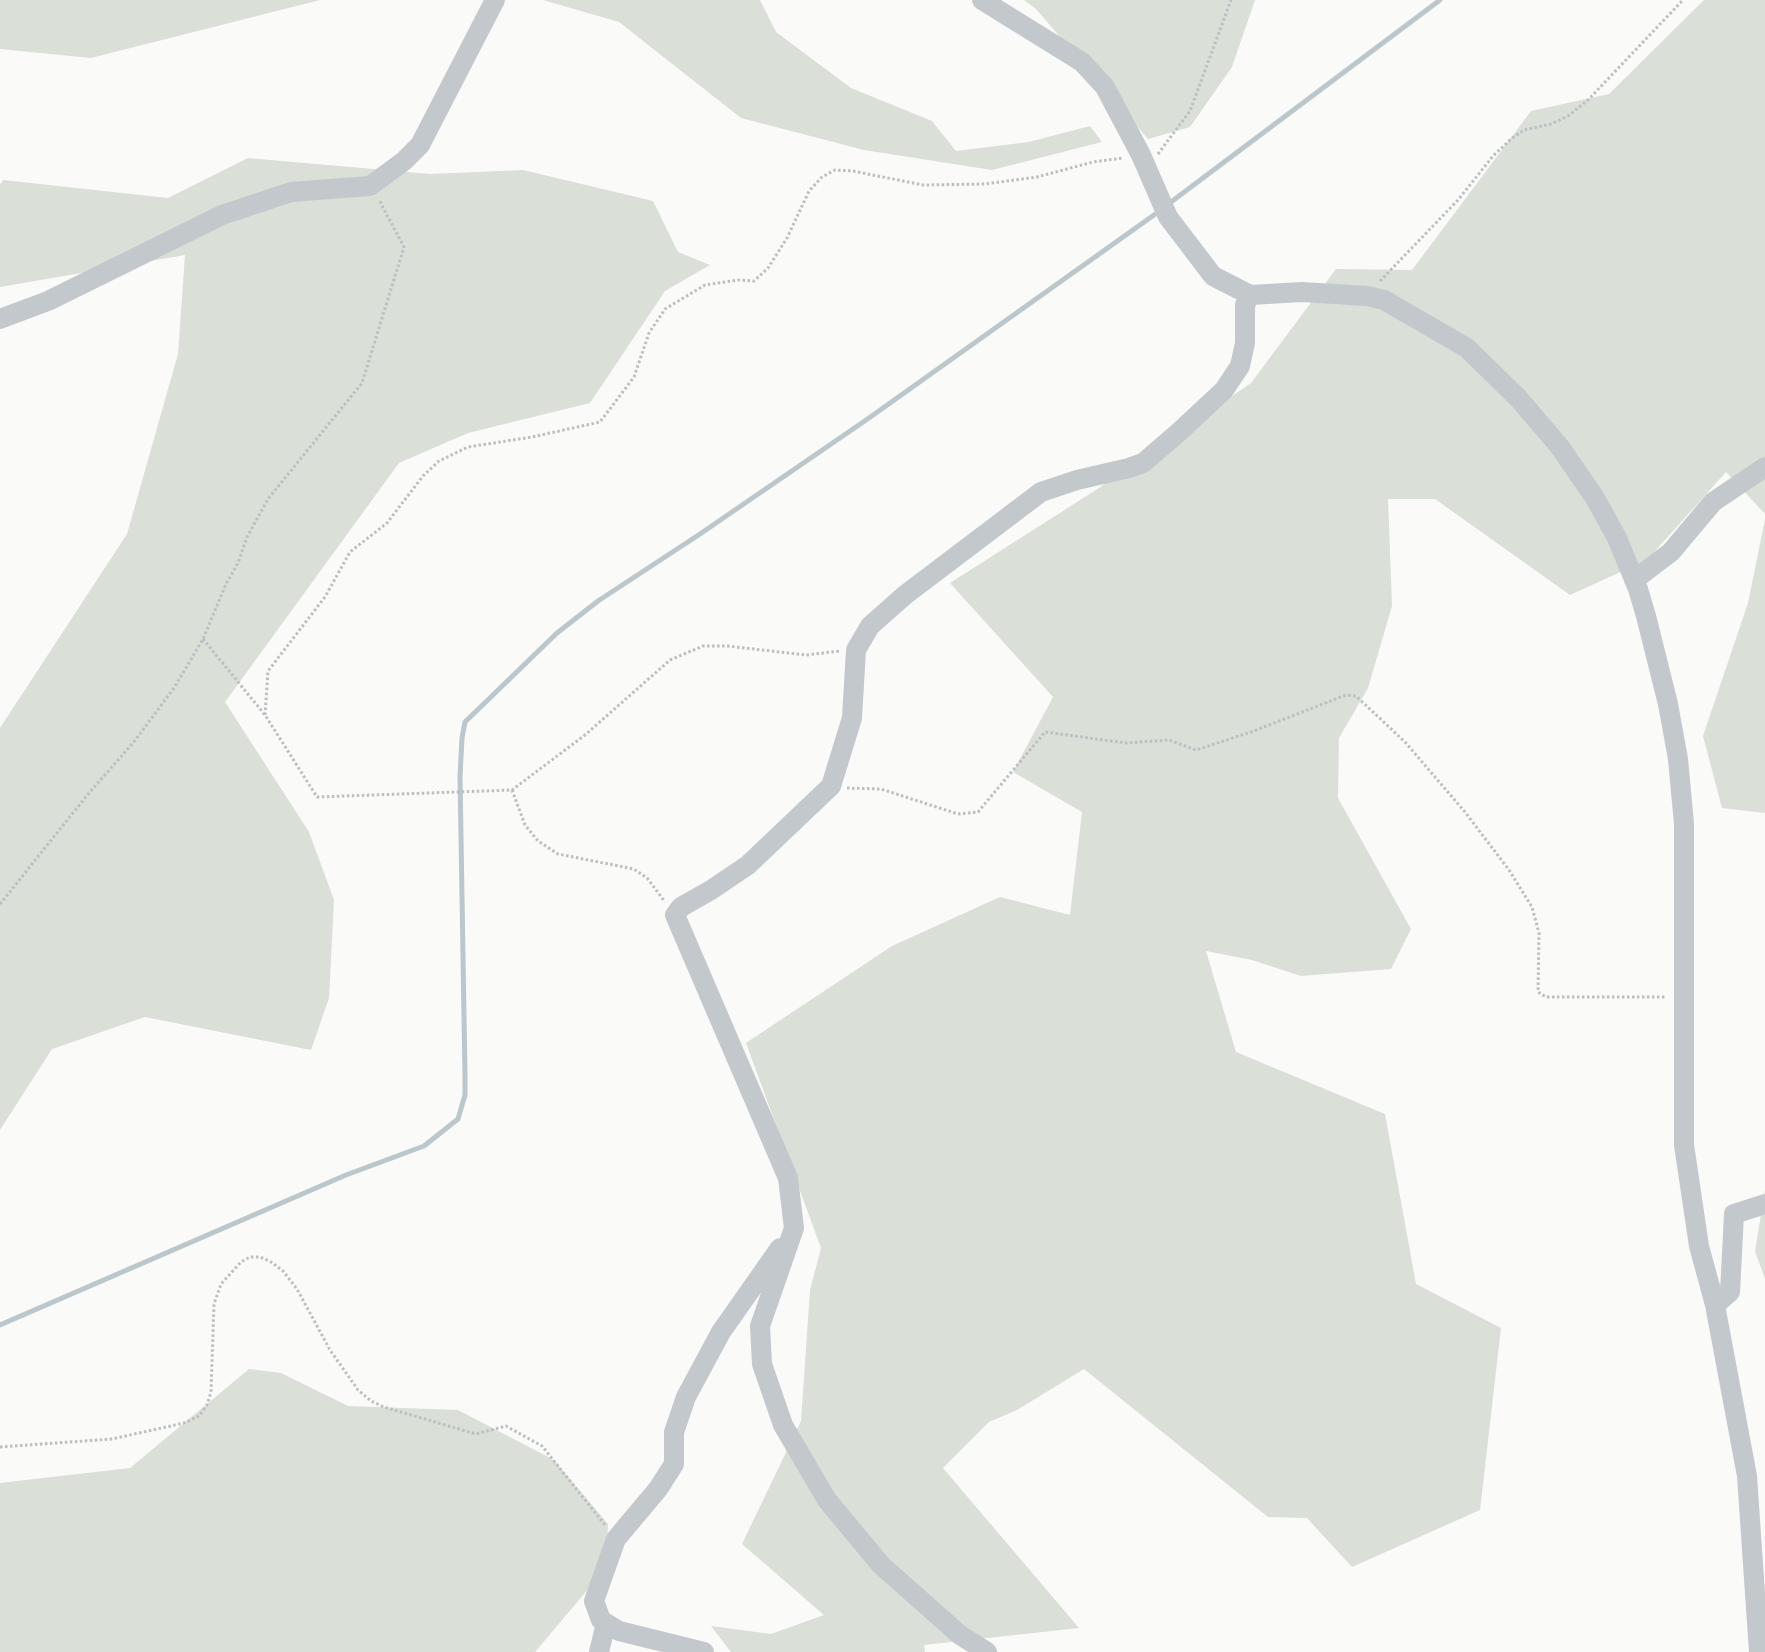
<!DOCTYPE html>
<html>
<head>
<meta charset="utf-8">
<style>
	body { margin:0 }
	canvas { display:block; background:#fafaf8 }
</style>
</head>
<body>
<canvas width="1765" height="1652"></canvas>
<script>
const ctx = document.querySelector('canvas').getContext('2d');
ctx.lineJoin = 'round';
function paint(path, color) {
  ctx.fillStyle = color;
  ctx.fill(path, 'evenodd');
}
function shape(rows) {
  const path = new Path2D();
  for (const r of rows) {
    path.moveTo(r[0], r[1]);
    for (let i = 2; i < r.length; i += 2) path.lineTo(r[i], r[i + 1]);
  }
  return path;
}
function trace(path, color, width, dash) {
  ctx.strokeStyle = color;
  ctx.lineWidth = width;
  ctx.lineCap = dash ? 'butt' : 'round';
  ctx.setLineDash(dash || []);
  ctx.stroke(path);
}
const green = shape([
	[0,0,320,0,91,58,0,49],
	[543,0,760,0,776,32,851,88,932,121,956,151,1029,142,1090,126,1102,142,992,170,864,150,741,118,619,22],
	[1024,0,1255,0,1232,67,1190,127,1148,139,1036,9],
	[1704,0,1765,0,1765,514,1726,472,1647,560,1570,595,1435,499,1388,499,1392,606,1368,688,1339,738,1338,798,1411,929,1391,969,1301,976,1252,960,1206,951,1236,1052,1385,1114,1416,1284,1501,1328,1480,1510,1352,1567,1307,1518,1268,1517,1084,1369,1017,1410,989,1422,943,1468,1079,1628,924,1645,925,1652,731,1652,711,1626,771,1634,824,1615,742,1544,801,1421,810,1290,821,1248,746,1043,892,946,1000,897,1070,915,1082,812,1013,772,1053,697,950,583,1099,488,1251,383,1336,269,1412,270,1531,111,1609,94],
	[248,158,430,174,523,170,653,201,678,252,710,265,665,291,590,403,468,433,399,463,225,702,309,832,334,900,329,998,311,1050,145,1017,52,1049,0,1130,0,728,127,534,178,354,185,255,0,287,0,185,3,180,168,198],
	[1765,519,1765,813,1722,808,1703,736,1748,603],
	[1765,1190,1765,1279,1755,1251],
	[249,1369,281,1373,348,1406,458,1410,554,1460,608,1524,606,1568,535,1652,0,1652,0,1483,130,1468]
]);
const stream = shape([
	[1167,205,1440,0],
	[0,1325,346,1175,424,1146,458,1119,465,1095,465,1076,460,776,462,738,465,722,557,633,598,601,700,534,869,418,1161,210]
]);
const path = shape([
	[1158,154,1190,111,1231,0],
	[1380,281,1458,200,1493,156,1511,139,1524,130,1551,124,1568,116,1588,100,1683,0],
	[203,639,265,715,317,797,512,790,585,735,670,660,703,646,727,646,806,655,840,651],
	[265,715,268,671,325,597,350,552,387,523,423,476,439,461,468,447,532,437,600,422,634,377,649,333,665,309,705,285,738,280,754,281,768,268,787,238,809,191,822,177,835,170,853,171,923,185,985,184,1037,177,1093,162,1123,158],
	[847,788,881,789,958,814,978,812,1045,732,1126,743,1169,740,1196,750,1251,732,1346,695,1356,696,1405,742,1465,812,1509,870,1532,907,1539,933,1538,992,1546,997,1666,997],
	[512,790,525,825,538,841,558,854,634,869,647,878,665,902],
	[0,904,89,793,133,743,174,688,203,639,226,584,238,563,247,537,268,499,362,383,404,247,379,200],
	[0,1447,112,1439,184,1423,199,1416,207,1405,211,1392,214,1304,221,1284,241,1262,250,1257,260,1257,271,1262,283,1271,297,1289,330,1350,358,1390,371,1401,384,1407,476,1434,506,1426,542,1446,605,1525]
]);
const minor = shape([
	[982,0,1082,62,1105,87,1141,155,1168,217,1213,276,1250,295,1302,292,1367,296,1384,300,1467,348,1519,399,1560,447,1595,498,1617,538,1638,589,1646,616,1668,704,1678,759,1684,824,1684,1145,1699,1246,1715,1305,1747,1476,1759,1652],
	[0,319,48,301,222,215,291,192,370,186,404,161,420,145,495,0],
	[1634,580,1671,552,1713,502,1765,467],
	[1715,1305,1730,1292,1734,1214,1765,1204],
	[599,1652,606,1623],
	[704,1652,619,1631,601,1620,594,1601,616,1539,658,1489,674,1464,674,1432,686,1397,721,1332,780,1248],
	[987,1652,960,1635,881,1565,827,1500,783,1425,762,1364,760,1326,794,1228,788,1178,675,915,681,907,711,890,748,865,831,786,852,718,856,650,870,626,905,595,1041,492,1077,480,1129,468,1143,463,1179,432,1224,390,1240,366,1245,343,1245,305,1250,295]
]);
paint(green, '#dadfd7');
trace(stream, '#bbc7cb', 5);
trace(path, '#bbbfc2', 3, [2.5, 2.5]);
trace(minor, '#c3c8cc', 20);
</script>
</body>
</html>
